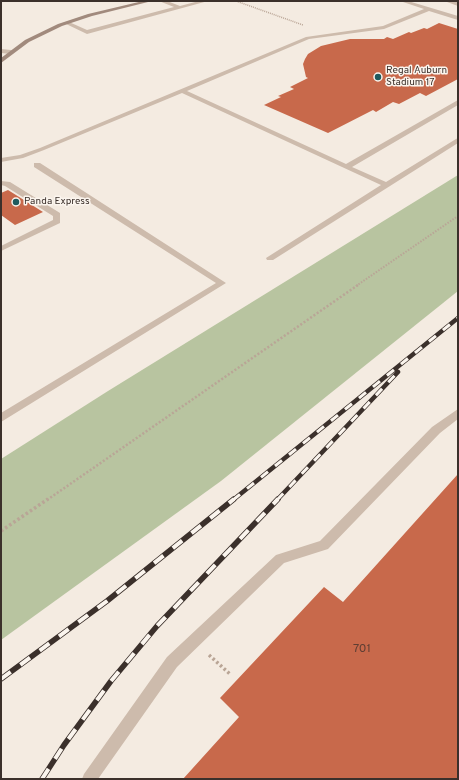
<!DOCTYPE html>
<html>
<head>
<meta charset="utf-8">
<style>
	body { margin:0 }
	#map { position:relative; width:459px; height:780px; overflow:hidden; background:#f4ebe1; font-family:Overpass,sans-serif }
	canvas { display:block }
	.frame { position:absolute; inset:0; border:2px solid #3b302b; pointer-events:none }
</style>
</head>
<body>
<div id="map">
<canvas width="459" height="780"></canvas>
<div class="frame"></div>
</div>
<script>
const ctx = document.querySelector('canvas').getContext('2d');
ctx.lineJoin = 'round';
function paint(path, color) {
  ctx.fillStyle = color;
  ctx.fill(path, 'evenodd');
}
function shape(rows) {
  const path = new Path2D();
  for (const r of rows) {
    path.moveTo(r[0], r[1]);
    for (let i = 2; i < r.length; i += 2) path.lineTo(r[i], r[i + 1]);
  }
  return path;
}
function trace(path, color, width, dash) {
  ctx.strokeStyle = color;
  ctx.lineWidth = width;
  ctx.lineCap = dash ? 'butt' : 'round';
  ctx.setLineDash(dash || []);
  ctx.stroke(path);
}
function label(font, color, halo, rows, align = 'center') {
  ctx.font = font + ' Overpass,sans-serif';
  ctx.lineWidth = 3;
  ctx.setLineDash([]);
  ctx.textBaseline = 'middle';
  ctx.strokeStyle = halo;
  ctx.fillStyle = color;
  for (const [text, x, y, turn = 0] of rows) {
    ctx.save();
    ctx.translate(x, y);
    ctx.rotate((+turn || 0) * Math.PI / 180);
    ctx.textAlign = isNaN(turn) ? turn : align;
    if (halo) ctx.strokeText(text, 0, 0);
    ctx.fillText(text, 0, 0);
    ctx.restore();
  }
}
const green = shape([
	[458,175,458,291,221,481,1,640,1,459,108,391]
]);
const building = shape([
	[439,23,458,29,458,79,426,96,420,93,399,104,393,102,376,112,373,110,328,133,264,105,281,97,278,96,294,89,290,87,308,78,306,77,303,64,305,59,308,54,321,46,350,39,384,39,387,37,393,39,409,32,411,33,424,28,427,29],
	[8,190,43,212,15,225,1,215,1,193],
	[458,474,458,779,183,779,239,717,220,698,324,587,343,602]
]);
const pathFar3 = shape([
	[236,1,303,25]
]);
const pathFar2 = shape([
	[356,286,458,216]
]);
const pathFar1 = shape([
	[47,500,358,285]
]);
const path = shape([
	[1,531,48,499],
	[209,655,231,675]
]);
const lane = shape([
	[159,1,167,1,180,6,199,1,208,1,87,34,64,23,69,22,87,30,174,7,159,1],
	[400,1,408,1,458,16,458,20,429,11,384,29,309,39,187,91,346,164,458,100,458,105,352,167,386,182,456,139,458,138,458,143,273,260,267,260,266,258,381,185,182,93,44,150,23,158,1,162,1,158,20,155,40,148,306,37,383,26,424,9,400,1],
	[446,1,458,2,458,6,447,2,446,1],
	[1,49,11,50,14,52,11,54,1,53,1,49],
	[34,163,40,163,226,283,1,422,1,413,216,283,34,167,34,163],
	[1,181,10,182,60,213,60,223,1,251,1,246,53,220,53,216,5,186,1,185,1,181],
	[458,409,458,419,440,433,328,549,284,563,177,667,98,779,82,779,84,774,167,657,276,555,320,541,432,427,458,409]
]);
const secondary = shape([
	[143,1,152,1,92,16,62,26,29,42,1,63,1,58,25,40,58,24,88,14,143,1]
]);
const railFar1 = shape([
	[233,500,458,318],
	[277,500,398,372]
]);
const rail = shape([
	[1,679,107,601,234,499],
	[42,779,64,745,111,681,157,626,278,499]
]);
const markers = [
	[378,77,4,"#1f5a5e"],
	[16,202,4,"#1f5a5e"]
];
const farPoinames = [
	["Regal Auburn",386,71],
	["Stadium 17",386,83],
	["Panda Express",24,202]
];
const nearNumbernames = [
	["701",362,650]
];
paint(green, '#b8c4a0');
paint(building, '#c8694b');
trace(pathFar3, '#b9a596', 1.5, [1, 1]);
trace(pathFar2, '#b9a596', 2, [1.5, 1.5]);
trace(pathFar1, '#b9a596', 2.5, [2, 2]);
trace(path, '#b9a596', 3.5, [2.5, 2.5]);
paint(lane, '#cdbbac');
paint(secondary, '#a18a7d');
trace(railFar1, '#3b302b', 4.5);
trace(rail, '#3b302b', 5.5);
trace(railFar1, '#fbf5ee', 3, [9]);
trace(rail, '#fbf5ee', 4, [12]);
for (const [x, y, r, color] of markers) {
  const dot = new Path2D();
  dot.arc(x, y, r, 0, 2 * Math.PI);
  ctx.fillStyle = color;
  ctx.fill(dot);
  trace(dot, '#fbf5ee', 1.5);
}
label('10px', '#3b302b', '#fbf5ee', farPoinames, 'left');
label('12px', '#5e3e33', null, nearNumbernames);
</script>
</body>
</html>
